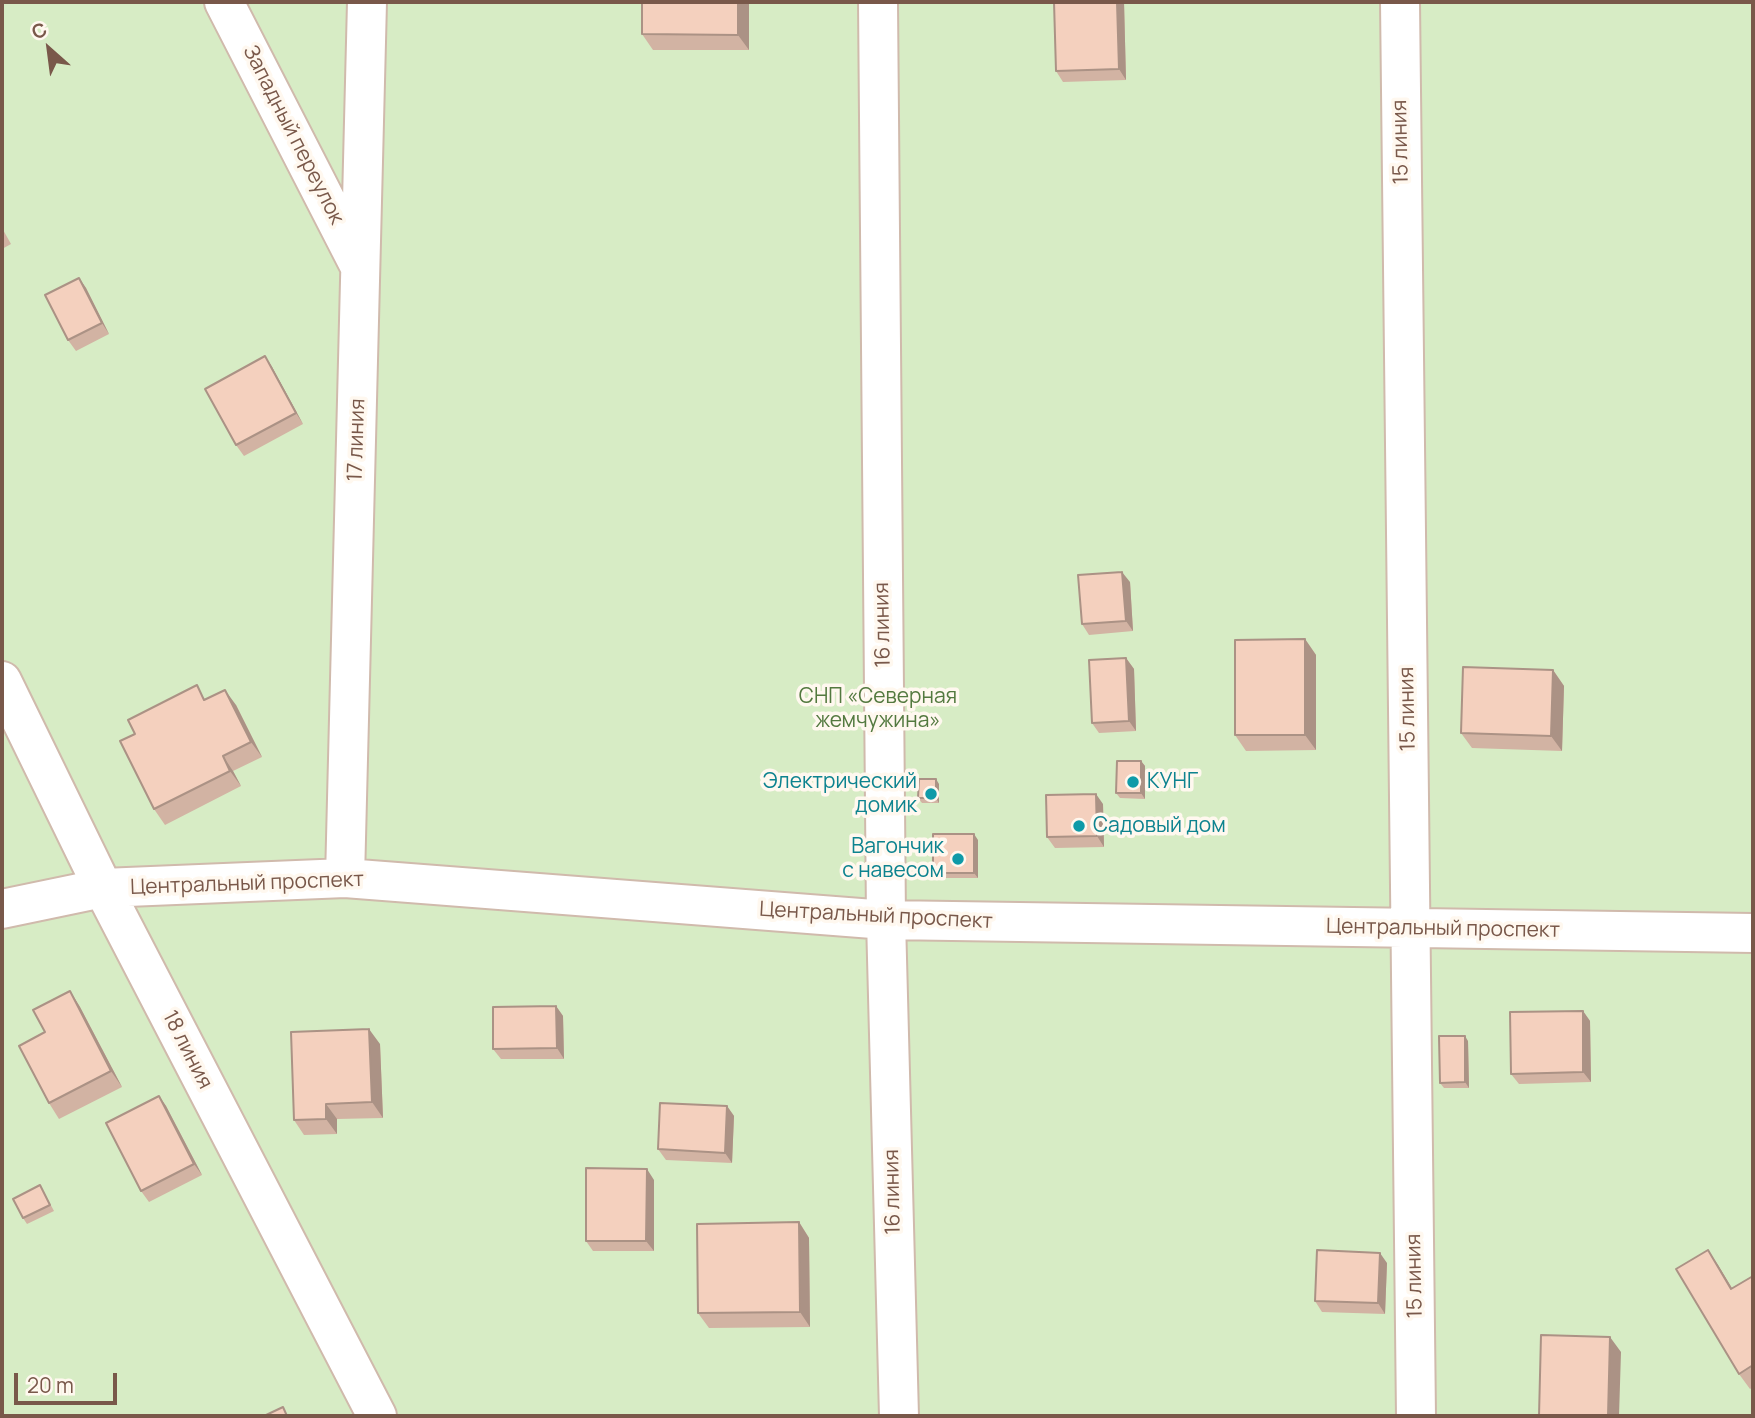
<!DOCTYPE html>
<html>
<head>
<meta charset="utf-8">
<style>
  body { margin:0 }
  #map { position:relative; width:1755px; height:1418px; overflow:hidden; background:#fdf3e8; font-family:Manrope,sans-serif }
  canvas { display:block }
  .frame { position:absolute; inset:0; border:4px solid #79584a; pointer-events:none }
  .north { position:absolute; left:14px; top:14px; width:70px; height:70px; -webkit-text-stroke:5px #fff8ef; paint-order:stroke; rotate:332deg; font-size:19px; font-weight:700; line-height:28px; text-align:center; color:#79584a }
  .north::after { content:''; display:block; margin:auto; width:24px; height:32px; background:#79584a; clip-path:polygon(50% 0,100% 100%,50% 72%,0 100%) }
  .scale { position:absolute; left:14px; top:1373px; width:103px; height:32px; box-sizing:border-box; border:4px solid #79584a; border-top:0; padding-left:9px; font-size:21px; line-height:24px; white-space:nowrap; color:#79584a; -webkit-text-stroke:5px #fff8ef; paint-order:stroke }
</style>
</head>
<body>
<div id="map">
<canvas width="1755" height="1418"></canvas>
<div class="frame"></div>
<div class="north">С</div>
<div class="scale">20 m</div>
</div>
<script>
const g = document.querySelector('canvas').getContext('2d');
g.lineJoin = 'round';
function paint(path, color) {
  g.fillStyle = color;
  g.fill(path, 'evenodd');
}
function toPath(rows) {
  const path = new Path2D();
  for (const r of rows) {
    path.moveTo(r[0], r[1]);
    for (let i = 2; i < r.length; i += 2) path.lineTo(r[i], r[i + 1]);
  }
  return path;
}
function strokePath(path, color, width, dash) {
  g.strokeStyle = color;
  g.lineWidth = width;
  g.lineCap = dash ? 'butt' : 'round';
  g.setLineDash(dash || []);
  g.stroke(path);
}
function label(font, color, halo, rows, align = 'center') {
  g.font = font + ' Manrope,sans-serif';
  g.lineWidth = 7;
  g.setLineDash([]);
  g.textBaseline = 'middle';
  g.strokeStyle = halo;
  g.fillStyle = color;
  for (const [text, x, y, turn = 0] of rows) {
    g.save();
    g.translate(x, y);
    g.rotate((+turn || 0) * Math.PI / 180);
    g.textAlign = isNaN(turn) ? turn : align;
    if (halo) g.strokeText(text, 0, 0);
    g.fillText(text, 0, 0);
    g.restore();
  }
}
const green = toPath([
  [2,2,1753,2,1753,1416,2,1416]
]);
const minor = toPath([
  [224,2,359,265],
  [878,2,886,920,899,1416],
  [1400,2,1416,1416],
  [2,681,103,888,377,1416],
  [345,878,367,2],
  [2,909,103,888,345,878,886,920,1753,933]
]);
const wall = toPath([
  [642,2,749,2,749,50,653,50,642,34],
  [1124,2,1126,80,1063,82,1056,71],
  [2,228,11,244,2,249],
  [79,278,86,288,109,334,76,351,68,340],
  [265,356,272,367,303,424,244,456,236,445],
  [1130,582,1133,631,1089,635,1082,624],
  [1305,639,1316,655,1316,750,1246,751,1235,735],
  [1126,658,1134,669,1136,731,1099,733,1092,723],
  [1553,670,1564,686,1562,751,1472,748,1461,733],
  [207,699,236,705,262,757,233,771,241,786,165,825,154,809],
  [1141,761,1145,766,1145,799,1120,798,1116,793],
  [939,784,939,803,922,803,918,798],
  [1103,804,1104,847,1055,848,1047,837],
  [978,840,978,878,937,878,933,873],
  [70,991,80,1007,122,1087,59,1119,49,1103,45,1032],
  [556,1006,563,1016,564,1059,501,1059,493,1049],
  [1583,1011,1590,1021,1591,1082,1519,1084,1511,1074],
  [1468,1041,1469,1088,1444,1088,1440,1083],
  [380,1044,383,1118,337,1119,337,1134,304,1135,294,1120],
  [159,1096,166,1106,202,1175,149,1202,141,1191],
  [727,1106,734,1116,732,1163,666,1160,658,1149],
  [654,1180,654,1251,593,1251,586,1241],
  [40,1185,54,1211,27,1224,23,1218],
  [799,1222,809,1238,810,1327,709,1328,698,1313],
  [1387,1263,1385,1314,1322,1312,1315,1301],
  [1718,1265,1732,1288,1753,1276,1753,1387,1750,1389,1739,1374]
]);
const shadedWall = toPath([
  [738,2,749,2,749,50,738,35],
  [1117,2,1124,2,1126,80,1119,69],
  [79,278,86,288,109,334,102,323],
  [265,356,272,367,303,424,296,413],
  [1122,572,1130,582,1133,631,1126,621],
  [1305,639,1316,655,1316,750,1305,735],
  [1126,658,1134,669,1136,731,1129,721],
  [1553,670,1564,686,1562,751,1551,736],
  [225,690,236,705,262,757,251,742],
  [223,756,233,771,241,786,230,771],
  [1141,761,1145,766,1145,799,1141,793],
  [936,779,939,784,939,803,936,798],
  [1096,794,1103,804,1104,847,1097,836],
  [974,834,978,840,978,878,974,873],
  [70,991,80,1007,122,1087,111,1071],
  [556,1006,563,1016,564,1059,557,1048],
  [1583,1011,1590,1021,1591,1082,1583,1072],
  [369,1029,380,1044,383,1118,372,1102],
  [1465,1036,1468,1041,1469,1088,1465,1082],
  [159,1096,166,1106,202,1175,194,1164],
  [326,1104,337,1119,337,1134,326,1119],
  [727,1106,734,1116,732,1163,725,1153],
  [647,1169,654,1180,654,1251,646,1241],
  [799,1222,809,1238,810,1327,800,1312],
  [1708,1250,1718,1265,1742,1305,1731,1289],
  [1380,1253,1387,1263,1385,1314,1378,1303],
  [1610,1337,1621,1352,1619,1416,1608,1416]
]);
const building = toPath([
  [642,2,738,2,738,35,642,34,642,2],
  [1054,2,1117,2,1119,69,1056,71,1054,2],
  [79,278,102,323,68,340,45,295,79,278],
  [265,356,296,413,236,445,205,389,265,356],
  [1122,572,1126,621,1082,624,1078,575,1122,572],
  [1305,639,1305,735,1235,735,1235,640,1305,639],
  [1126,658,1129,721,1092,723,1089,660,1126,658],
  [1463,667,1553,670,1551,736,1461,733,1463,667],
  [197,685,204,700,225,690,251,742,223,756,230,771,154,809,120,741,135,734,128,720,197,685],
  [1117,761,1141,761,1141,793,1116,793,1117,761],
  [919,779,936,779,936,798,918,798,919,779],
  [1096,794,1097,836,1047,837,1046,795,1096,794],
  [933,834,974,834,974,873,933,873,933,834],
  [70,991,111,1071,49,1103,19,1046,45,1032,33,1010,70,991],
  [556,1006,557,1048,493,1049,493,1007,556,1006],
  [1583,1011,1583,1072,1511,1074,1510,1012,1583,1011],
  [369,1029,372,1102,326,1104,326,1119,294,1120,291,1032,369,1029],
  [1439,1036,1465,1036,1465,1082,1440,1083,1439,1036],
  [159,1096,194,1164,141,1191,106,1123,159,1096],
  [660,1103,727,1106,725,1153,658,1149,660,1103],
  [586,1168,647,1169,646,1241,586,1241,586,1168],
  [40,1185,50,1205,23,1218,13,1199,40,1185],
  [799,1222,800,1312,698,1313,697,1224,799,1222],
  [1317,1250,1380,1253,1378,1303,1315,1301,1317,1250],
  [1708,1250,1731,1289,1753,1276,1753,1365,1739,1374,1676,1269,1708,1250],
  [1541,1335,1610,1337,1608,1416,1539,1416,1541,1335],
  [283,1407,287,1416,264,1416,283,1407]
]);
const markers = [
  [1133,782,7,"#0f9aa8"],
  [931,794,7,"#0f9aa8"],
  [1079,826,7,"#0f9aa8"],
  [958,859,7,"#0f9aa8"]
];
const streetNames = [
  ["Западный переулок",293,135,63],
  ["15 линия",1401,142,-91],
  ["17 линия",357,440,-88],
  ["16 линия",883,625,-91],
  ["15 линия",1408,709,-91],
  ["Центральный проспект",247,884,-2],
  ["Центральный проспект",876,916,3],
  ["Центральный проспект",1443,929,1],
  ["18 линия",187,1050,63],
  ["16 линия",893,1192,-91],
  ["15 линия",1415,1276,-91]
];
const parkNames = [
  ["СНП «Северная",878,697],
  ["жемчужина»",878,721]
];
const cultureNames = [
  ["Электрический",917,782],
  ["домик",917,806],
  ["КУНГ",1147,782,"left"],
  ["Садовый дом",1093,826,"left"],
  ["Вагончик",944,847],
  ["с навесом",944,871]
];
paint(green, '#d7ecc5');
strokePath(minor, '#d0baac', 42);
strokePath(minor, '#fff', 38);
paint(wall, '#d2b3a3');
paint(shadedWall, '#ab9285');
paint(building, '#f4d0be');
strokePath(building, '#ab9285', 2);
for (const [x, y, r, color] of markers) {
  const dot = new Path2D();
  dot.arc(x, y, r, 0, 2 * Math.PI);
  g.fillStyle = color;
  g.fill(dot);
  strokePath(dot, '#fff8ef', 2.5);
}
label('21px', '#79584a', '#fff8ef', streetNames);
label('21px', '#53793f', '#fff8ef', parkNames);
label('21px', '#0d838f', '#fff8ef', cultureNames, 'right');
</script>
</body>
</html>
